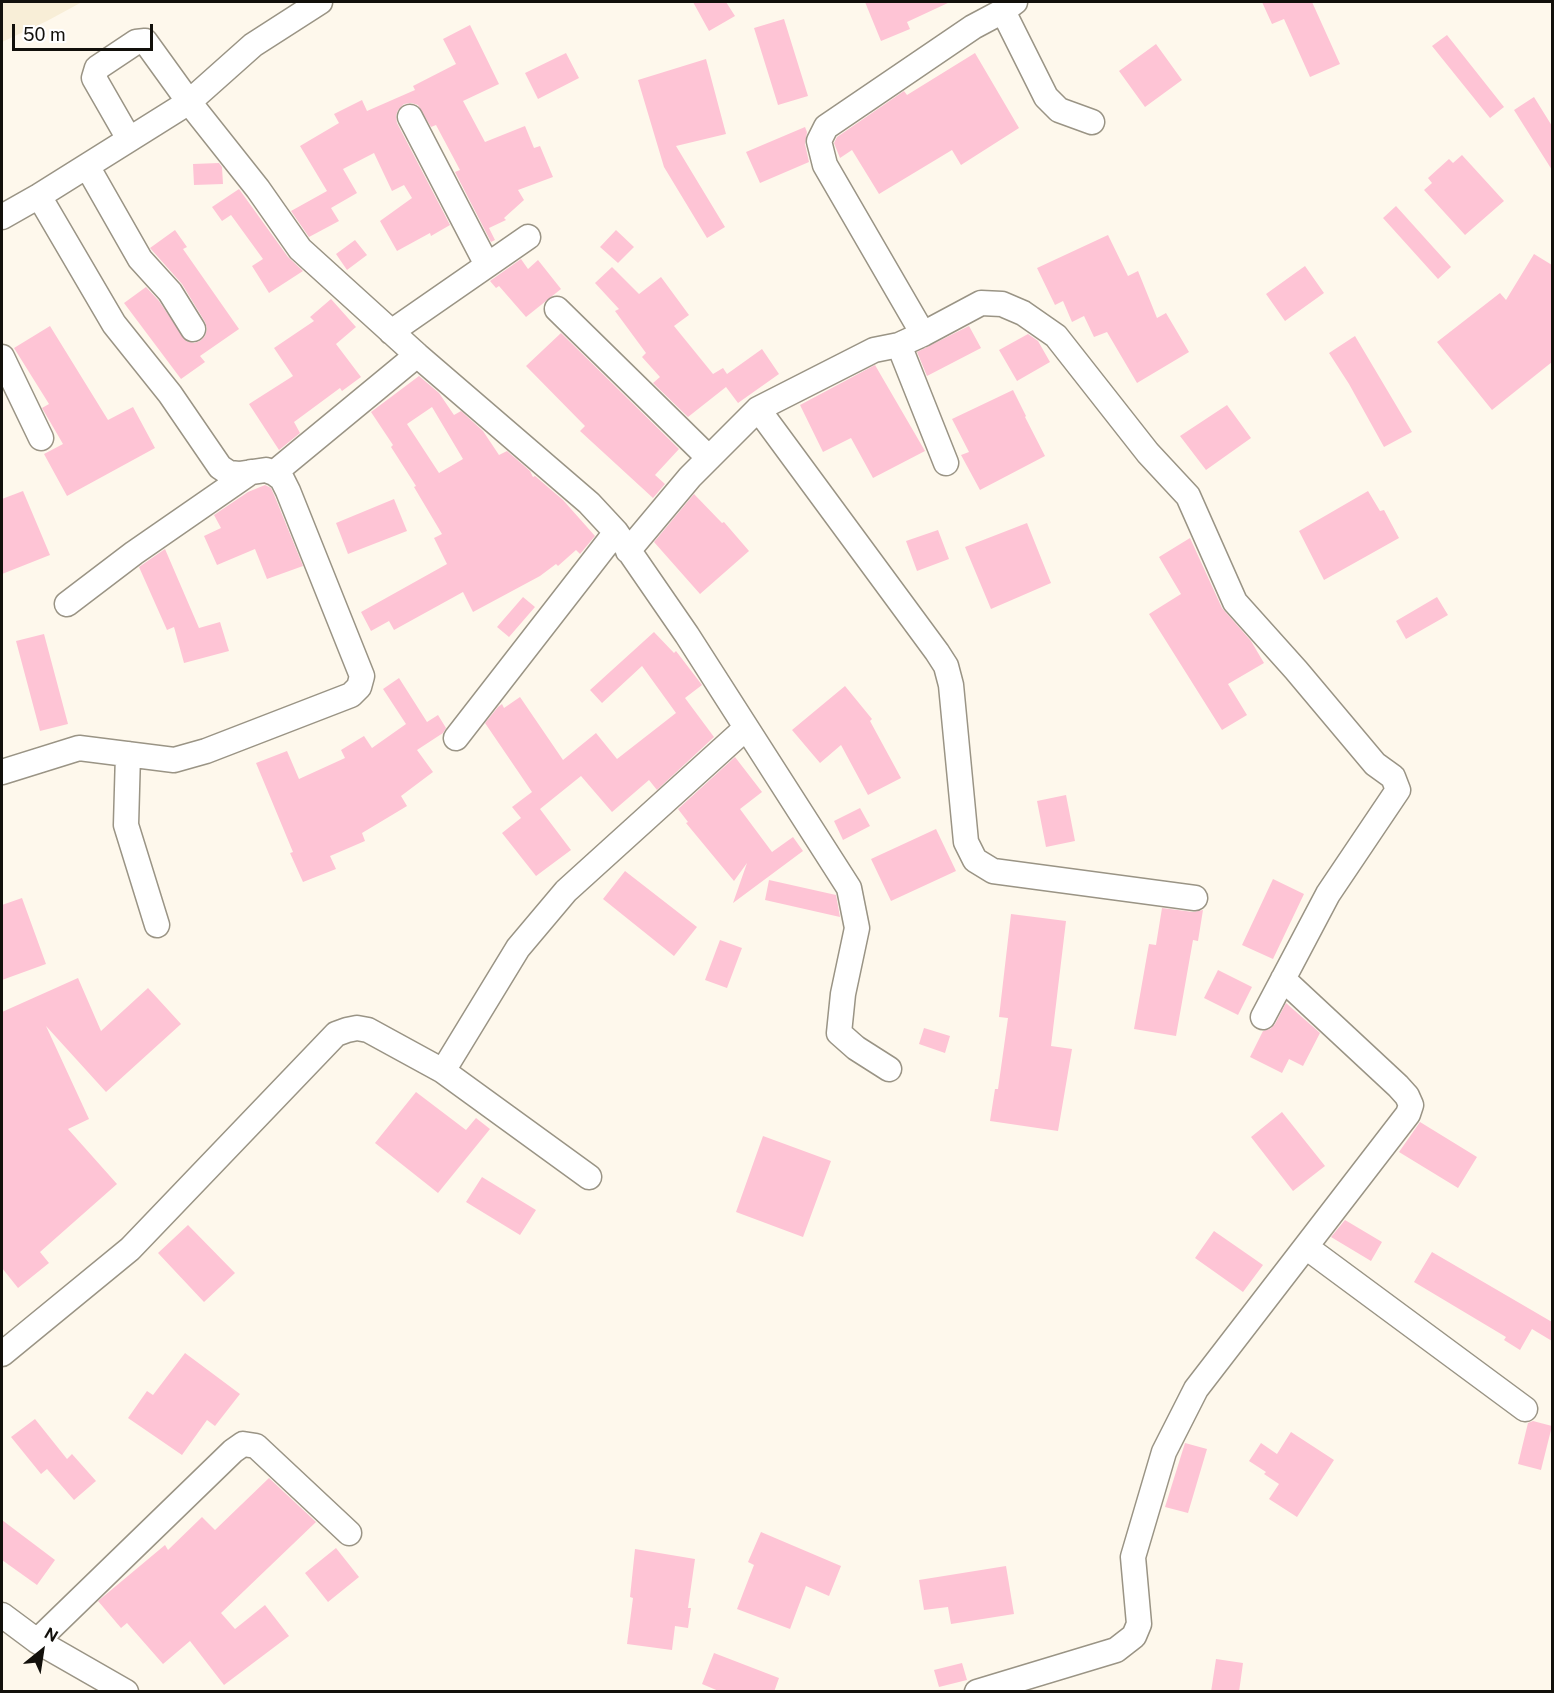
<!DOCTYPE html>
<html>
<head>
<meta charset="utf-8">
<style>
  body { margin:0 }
  #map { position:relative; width:1554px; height:1693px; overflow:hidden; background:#fef8ec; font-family:"Public Sans",sans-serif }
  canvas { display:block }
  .frame { position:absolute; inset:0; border:3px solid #12100b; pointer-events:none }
  .north { position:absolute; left:12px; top:1621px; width:60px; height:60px; -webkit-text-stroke:4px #fff; paint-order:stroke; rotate:30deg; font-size:16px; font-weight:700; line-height:24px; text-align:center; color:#12100b }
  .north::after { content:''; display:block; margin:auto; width:21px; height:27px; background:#12100b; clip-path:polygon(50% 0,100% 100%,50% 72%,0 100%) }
  .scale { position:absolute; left:12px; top:24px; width:141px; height:27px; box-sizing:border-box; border:3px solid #12100b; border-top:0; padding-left:8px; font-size:18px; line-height:21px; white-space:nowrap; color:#12100b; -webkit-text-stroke:4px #fff; paint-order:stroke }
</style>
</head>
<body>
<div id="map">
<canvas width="1554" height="1693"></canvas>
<div class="frame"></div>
<div class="north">N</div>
<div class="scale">50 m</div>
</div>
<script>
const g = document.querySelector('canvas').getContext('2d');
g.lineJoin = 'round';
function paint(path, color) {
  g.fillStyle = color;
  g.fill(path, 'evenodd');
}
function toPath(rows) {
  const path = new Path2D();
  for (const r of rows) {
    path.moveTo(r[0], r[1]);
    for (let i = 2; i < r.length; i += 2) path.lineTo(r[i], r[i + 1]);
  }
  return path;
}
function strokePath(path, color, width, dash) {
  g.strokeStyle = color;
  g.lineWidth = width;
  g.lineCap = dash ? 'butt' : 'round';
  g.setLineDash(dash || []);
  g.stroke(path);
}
const built = toPath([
  [2,2,82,2,47,21,2,42]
]);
const building = toPath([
  [693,2,726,2,735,16,709,31],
  [865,2,950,2,907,22,910,29,881,41],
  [1262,2,1312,2,1340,64,1310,77,1284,19,1272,24],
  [784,19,808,96,778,105,754,28],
  [470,25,499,84,463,101,485,142,525,126,534,148,540,146,553,177,518,190,524,200,504,218,506,220,489,228,495,240,491,242,455,172,460,170,436,125,431,127,418,105,411,103,404,104,398,110,396,116,397,123,450,225,431,236,430,233,397,251,380,221,412,198,404,185,392,191,374,153,343,169,357,193,331,208,339,221,309,237,291,211,327,191,300,146,339,123,334,114,362,100,367,111,415,90,413,86,456,64,443,39],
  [1447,35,1504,107,1490,118,1432,46],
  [1156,44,1182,80,1145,107,1119,71],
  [566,53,579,78,538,99,525,73],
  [975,53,1019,128,961,165,952,150,879,194,852,150,840,158,834,143,837,137,904,91,907,95],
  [706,59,726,134,676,146,725,227,707,238,664,167,638,80],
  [1534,97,1552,126,1552,170,1514,110],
  [805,127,807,132,805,144,809,162,760,183,746,152],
  [1462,155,1504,201,1465,235,1424,190,1432,183,1428,178,1449,159,1453,163],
  [219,163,222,167,223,184,194,185,193,164],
  [239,189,288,257,303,271,269,293,252,266,263,259,231,215,222,221,212,207],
  [1396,206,1451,267,1438,279,1383,218],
  [175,230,187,247,183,249,239,329,200,356,205,362,181,379,124,303,146,287,159,301,186,341,194,343,200,341,205,336,207,329,205,322,182,284,150,248],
  [616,230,634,247,618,263,600,247],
  [1108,235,1128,276,1138,271,1157,318,1166,313,1189,352,1137,383,1107,332,1094,337,1084,316,1072,322,1063,301,1055,305,1037,268],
  [355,240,367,255,347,270,336,254],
  [1534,254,1552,265,1552,362,1492,410,1437,342,1500,293,1506,300],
  [521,259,528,269,538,260,561,289,526,317,499,286,496,288,490,281],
  [1305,266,1324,293,1285,321,1266,294],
  [612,267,639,294,661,277,689,315,674,326,713,374,723,368,727,374,762,349,779,374,738,403,726,387,688,417,653,383,660,377,642,357,646,353,615,311,619,309,595,283],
  [331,299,356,327,336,344,361,377,342,391,340,388,294,422,300,433,279,450,249,404,293,376,274,348,314,321,310,317],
  [50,326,108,420,133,407,155,448,67,496,44,454,63,444,42,408,49,404,14,348],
  [969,326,981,348,927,376,917,352],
  [561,333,679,449,655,475,665,484,653,498,580,431,585,426,526,366],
  [1028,334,1038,341,1050,362,1017,381,999,350],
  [1355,336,1412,432,1384,447,1349,384,1329,353],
  [875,365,925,451,873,478,851,438,823,452,800,405],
  [419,376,439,393,454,415,461,411,483,431,499,455,507,451,530,471,533,477,535,476,563,500,595,536,580,554,576,550,558,566,556,564,540,576,473,612,463,592,394,630,389,621,371,631,361,612,447,564,434,538,442,534,414,487,416,486,391,447,393,445,371,412],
  [432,407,463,459,439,473,407,424],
  [1013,390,1026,416,1025,417,1045,456,980,490,961,455,969,452,952,419],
  [1227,405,1251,438,1206,470,1180,436],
  [265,485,271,488,275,497,303,566,267,579,255,549,217,565,204,536,221,528,214,515,248,492],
  [23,491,50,555,2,574,2,499],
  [1368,491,1380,511,1384,510,1399,538,1324,580,1299,531],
  [694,494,722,523,724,522,749,551,700,594,654,542],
  [394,499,407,531,348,554,336,523],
  [1027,523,1051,583,991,609,965,547],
  [938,530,949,559,917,571,906,541],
  [1190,538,1222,608,1251,641,1264,663,1228,684,1247,715,1222,730,1149,614,1181,594,1159,557],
  [165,549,199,628,220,622,229,651,184,663,174,627,167,630,139,567],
  [523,597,535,607,509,637,497,627],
  [1437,597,1448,615,1406,639,1396,621],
  [654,632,674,653,676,651,702,685,685,698,714,737,657,790,649,780,612,812,581,776,540,809,571,850,536,876,502,833,521,818,512,807,532,792,485,723,498,707,502,704,504,708,520,697,563,760,596,733,617,759,676,713,642,666,602,703,590,690],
  [44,634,68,724,40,731,16,641],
  [399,678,427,722,438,715,446,728,443,733,417,750,433,772,401,796,407,806,362,833,365,841,330,856,336,869,303,882,290,853,293,852,256,763,287,751,299,779,345,758,341,750,364,736,372,748,406,724,383,689],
  [845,686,872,719,870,721,901,778,868,795,841,745,820,763,792,730],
  [735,757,762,792,740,809,772,852,793,837,803,851,733,903,747,863,734,881,686,823,688,822,678,809],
  [1066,795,1075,841,1046,847,1037,801],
  [860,808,870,826,843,840,834,821],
  [936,829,956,871,891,901,871,859],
  [625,871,697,927,674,956,603,899],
  [1273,879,1304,894,1273,959,1242,945],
  [769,880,836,895,840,917,765,900],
  [22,898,46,964,2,980,2,905],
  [1162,908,1193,912,1203,910,1198,941,1193,940,1176,1036,1134,1029,1149,944,1156,945],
  [1011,914,1066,921,1051,1046,1072,1049,1058,1131,990,1121,995,1089,998,1089,1008,1018,999,1017],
  [720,940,742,948,727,988,705,980],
  [1218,970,1252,987,1238,1015,1204,998],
  [78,978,101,1031,148,988,181,1024,106,1092,46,1026,89,1119,68,1129,117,1184,40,1252,49,1263,18,1288,2,1268,2,1012],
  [1286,1003,1320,1033,1303,1066,1289,1059,1282,1073,1250,1057,1263,1031,1270,1029,1275,1024],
  [924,1028,950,1036,945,1053,919,1044],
  [416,1092,466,1130,476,1118,490,1129,438,1193,375,1143],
  [1282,1112,1325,1166,1293,1191,1251,1137],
  [1420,1122,1477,1157,1458,1188,1399,1152],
  [763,1136,831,1161,803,1237,736,1212],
  [482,1177,536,1210,520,1235,466,1202],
  [1345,1220,1382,1242,1371,1261,1331,1237],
  [188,1225,235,1273,204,1302,158,1253],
  [1214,1231,1263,1265,1243,1292,1195,1258],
  [1432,1252,1552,1322,1552,1341,1532,1329,1520,1350,1504,1340,1506,1337,1414,1282],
  [185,1353,240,1394,215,1426,207,1420,182,1455,128,1418,147,1391,153,1395],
  [35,1419,67,1459,72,1454,96,1481,74,1500,47,1469,41,1474,11,1437],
  [1533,1421,1552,1426,1541,1470,1518,1464,1528,1423],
  [1291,1432,1334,1460,1297,1517,1269,1499,1279,1484,1264,1474,1266,1472,1249,1461,1261,1443,1277,1454],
  [1185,1443,1207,1449,1188,1513,1165,1507],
  [269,1478,316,1522,221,1613,235,1629,265,1605,289,1636,224,1685,190,1641,163,1664,127,1623,121,1628,98,1601,165,1545,168,1550,202,1517,215,1530],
  [2,1520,55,1560,37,1585,2,1560],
  [761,1532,841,1566,829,1596,806,1586,790,1629,737,1609,754,1565,748,1562],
  [336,1548,359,1577,328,1602,305,1573],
  [635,1549,695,1559,688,1608,691,1608,688,1628,675,1626,672,1650,627,1644,633,1598,630,1597],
  [1006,1566,1014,1614,951,1624,948,1607,924,1610,919,1580],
  [714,1653,779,1678,774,1692,721,1692,702,1684],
  [1216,1659,1243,1663,1239,1692,1211,1692],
  [962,1663,967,1680,939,1687,934,1670]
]);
const minor = toPath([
  [1003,11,1046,97,1059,110,1092,122],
  [410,117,487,265],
  [129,139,94,78,97,68,136,42,145,41,189,102,258,189,300,249,417,355,589,503,616,532,687,635,849,888,857,928,843,994,839,1033,856,1048,889,1069],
  [87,166,140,259,170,292,193,329],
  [2,217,39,196,189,102,253,45,320,2],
  [557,309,709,458],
  [391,332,528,237],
  [923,334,825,165,819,141,826,127,973,27,1003,11,1015,2],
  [899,345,946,463],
  [2,357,41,438],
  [758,409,937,652,946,666,951,685,966,842,975,860,993,871,1195,898],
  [274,473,417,355],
  [628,551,690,477,758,409,874,350,899,345,923,334,981,303,1002,304,1023,313,1056,336,1148,453,1188,496,1235,602,1296,670,1375,764,1393,777,1398,790,1328,894,1263,1017],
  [67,604,134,553,251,472],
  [456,738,616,532],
  [128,754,126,825,157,925],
  [2,772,79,748,174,760,206,751,351,695,359,687,362,676,288,491,282,479,274,473,266,470,239,474,229,473,220,467,170,394,114,324,39,196],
  [443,1071,518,948,566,891,746,728],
  [1306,1247,1525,1409],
  [2,1354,130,1249,336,1034,347,1030,357,1028,368,1030,443,1071,589,1177],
  [2,1615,37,1641,126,1692],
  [37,1641,233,1451,243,1444,256,1446,349,1533],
  [977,1692,1116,1650,1134,1636,1139,1624,1133,1557,1164,1452,1196,1389,1408,1114,1411,1105,1407,1096,1398,1086,1283,979]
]);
paint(built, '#f8eed7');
paint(building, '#fec4d5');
strokePath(minor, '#9a9485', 27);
strokePath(minor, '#fff', 24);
</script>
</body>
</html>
